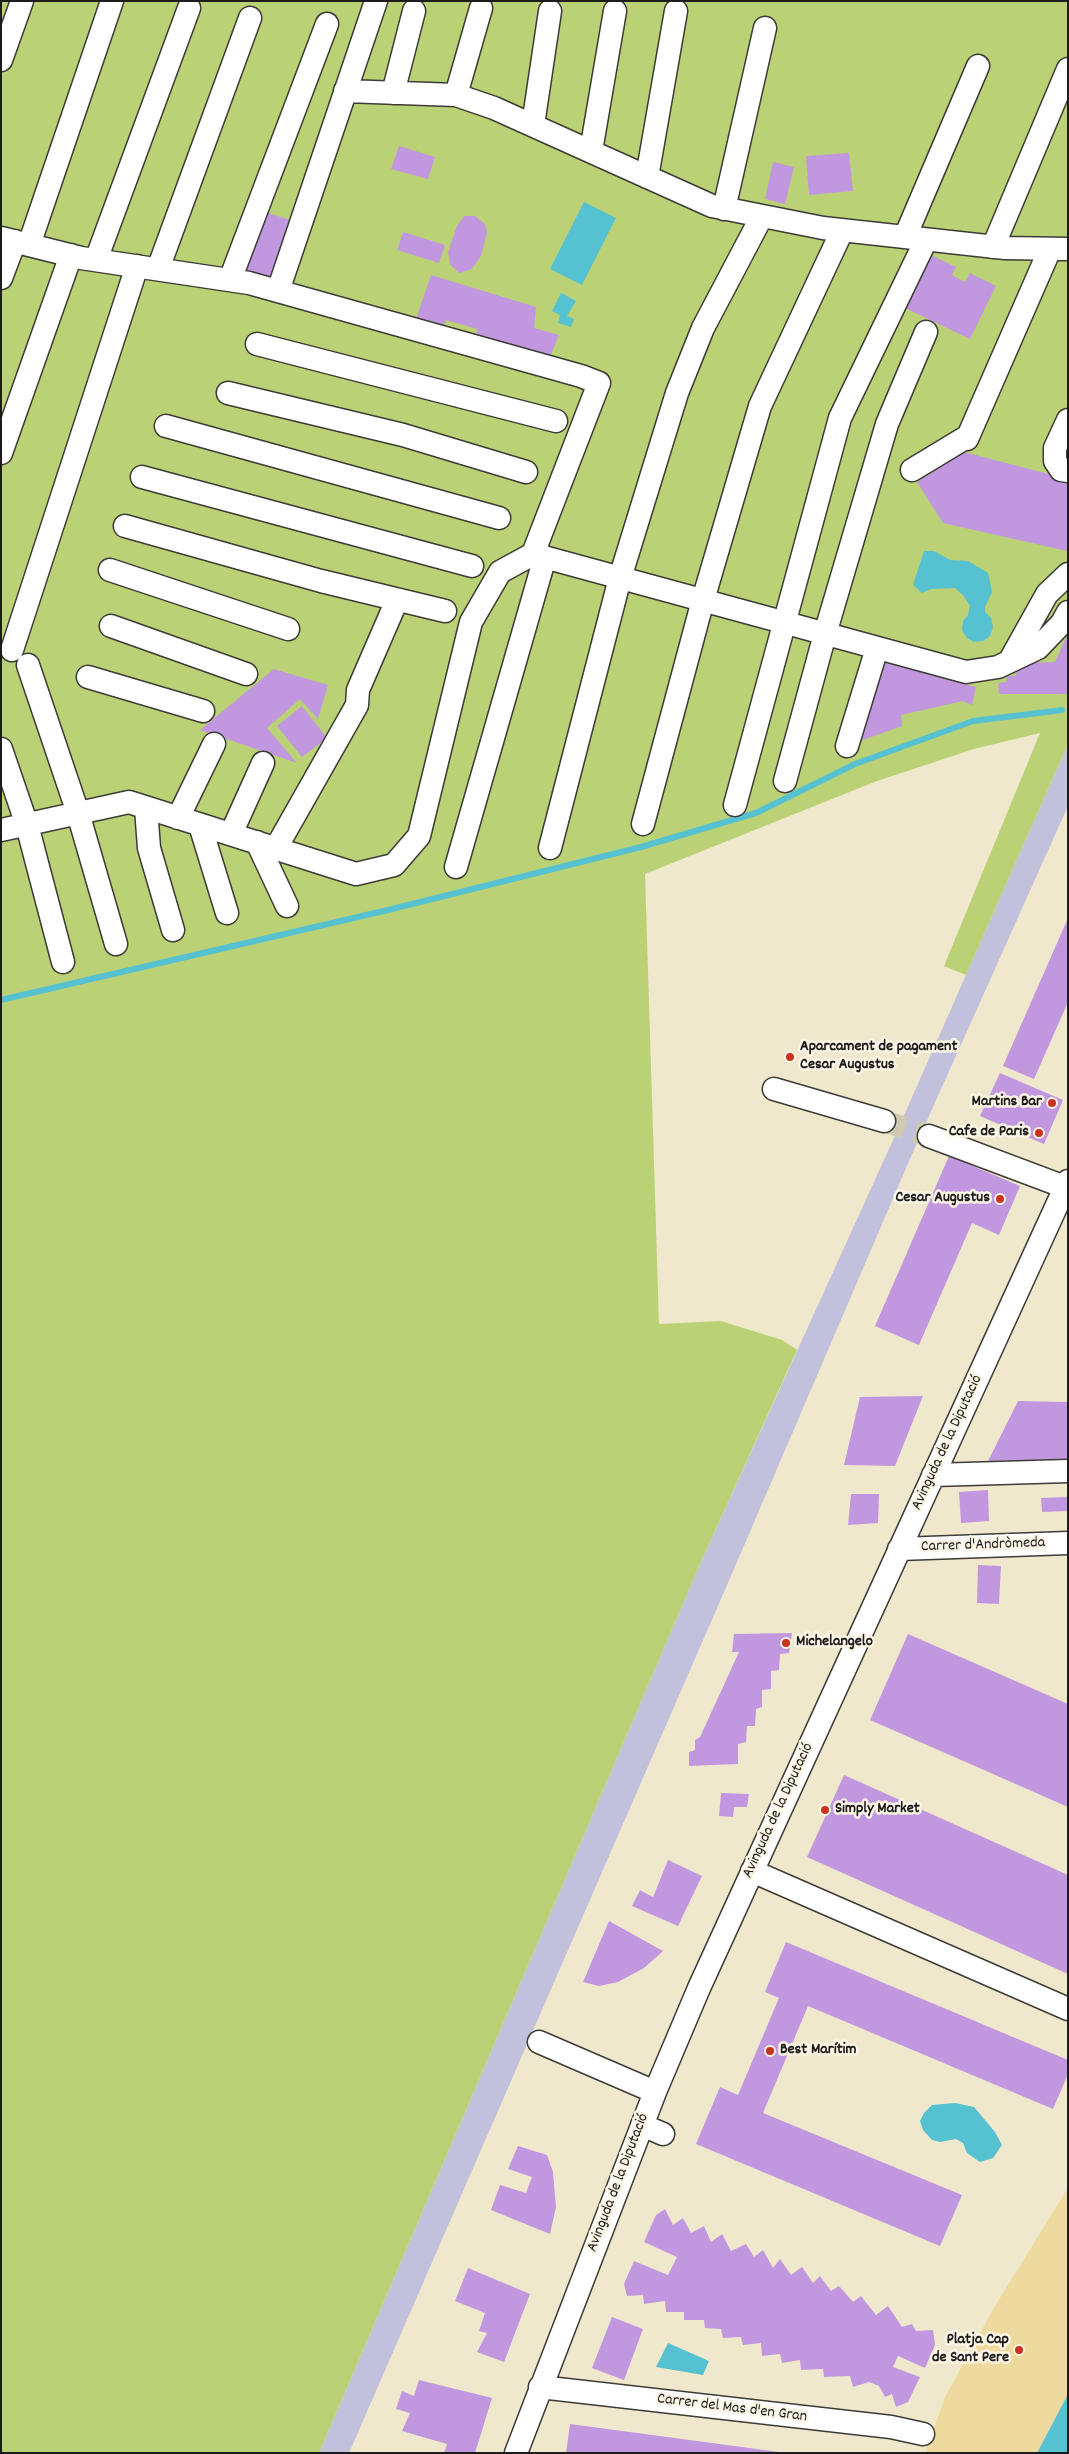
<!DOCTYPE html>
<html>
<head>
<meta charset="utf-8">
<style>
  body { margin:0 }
  #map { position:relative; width:1069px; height:2454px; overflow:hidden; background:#f0e8cc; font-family:Dekko,sans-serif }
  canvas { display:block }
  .frame { position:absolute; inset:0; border:2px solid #1c1c1c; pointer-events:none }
</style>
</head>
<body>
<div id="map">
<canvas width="1069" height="2454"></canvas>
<div class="frame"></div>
</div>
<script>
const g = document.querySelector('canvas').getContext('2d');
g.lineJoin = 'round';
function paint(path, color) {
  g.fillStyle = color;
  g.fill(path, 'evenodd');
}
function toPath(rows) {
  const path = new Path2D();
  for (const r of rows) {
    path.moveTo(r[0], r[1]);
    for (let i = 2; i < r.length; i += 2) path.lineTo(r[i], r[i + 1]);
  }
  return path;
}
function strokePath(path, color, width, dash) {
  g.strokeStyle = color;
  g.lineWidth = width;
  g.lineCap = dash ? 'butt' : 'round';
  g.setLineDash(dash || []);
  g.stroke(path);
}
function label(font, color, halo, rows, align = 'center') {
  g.font = font + ' Dekko,sans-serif';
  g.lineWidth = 5;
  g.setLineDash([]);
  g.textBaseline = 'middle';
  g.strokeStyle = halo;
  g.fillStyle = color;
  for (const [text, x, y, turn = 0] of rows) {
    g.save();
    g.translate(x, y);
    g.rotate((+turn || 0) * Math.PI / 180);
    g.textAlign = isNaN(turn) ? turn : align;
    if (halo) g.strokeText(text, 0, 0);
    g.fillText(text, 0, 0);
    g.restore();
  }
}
const industrial = toPath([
  [1068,744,1068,806,916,1145,731,1576,349,2453,319,2453,701,1562,894,1138]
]);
const green = toPath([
  [1,1,1068,1,1068,744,966,975,944,966,1040,733,974,749,877,781,645,874,659,1324,721,1321,782,1340,797,1350,701,1562,319,2453,1,2453]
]);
const sand = toPath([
  [1068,2188,1068,2394,1037,2453,925,2453,945,2397,995,2306]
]);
const water = toPath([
  [584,202,616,218,582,285,550,269],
  [561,293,576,301,567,316,574,319,571,327,558,323,560,315,552,311],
  [924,551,934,551,950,560,968,561,988,573,992,592,985,607,985,612,991,618,993,627,990,636,983,641,974,642,967,638,962,630,963,621,968,615,970,606,963,595,955,588,931,589,922,593,913,585],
  [955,2103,974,2107,995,2132,1002,2145,993,2158,980,2162,967,2153,963,2143,956,2139,940,2142,932,2140,923,2130,920,2121,924,2113,932,2105],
  [668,2343,709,2361,703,2375,656,2367],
  [1068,2394,1068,2453,1037,2453]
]);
const stream = toPath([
  [1,1000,388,910,641,847,756,813,855,764,973,721,1062,710]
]);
const building = toPath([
  [399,146,435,157,428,179,391,169],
  [849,153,853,191,809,195,806,156],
  [773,162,794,167,785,204,765,199],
  [262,211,290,220,271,278,243,269],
  [464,216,475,216,485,224,487,233,481,256,472,269,459,273,450,264,448,252,457,226],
  [403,232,445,245,439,263,397,250],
  [931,255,956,267,952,275,965,282,970,273,996,286,970,339,905,308],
  [431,275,536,307,534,328,559,335,550,357,476,337,477,329,446,320,442,330,415,322],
  [964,452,1068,479,1067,551,943,523,917,482],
  [1068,633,1067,694,999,694,998,683,1006,682,1007,676,1015,676,1021,663,1055,662],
  [877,659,976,687,972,705,963,701,901,715,902,726,849,745],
  [274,669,328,685,318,719,300,699,267,728,297,763,200,730],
  [302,706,327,738,302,757,277,726],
  [1068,918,1068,1002,1034,1079,1003,1066],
  [1000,1073,1063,1100,1044,1144,980,1116],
  [949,1156,1020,1186,999,1235,972,1223,919,1345,875,1326],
  [923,1396,895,1466,844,1465,860,1397],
  [1018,1401,1068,1402,1068,1459,988,1461],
  [988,1490,989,1521,961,1523,959,1492],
  [851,1494,879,1494,878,1523,848,1525],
  [1067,1497,1067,1511,1042,1512,1041,1498],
  [978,1565,1001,1566,999,1604,977,1603],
  [792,1633,789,1653,780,1654,779,1670,771,1671,771,1689,762,1690,762,1707,756,1709,755,1726,747,1726,746,1742,738,1744,738,1764,689,1766,689,1752,695,1750,695,1740,700,1737,739,1652,732,1652,734,1634],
  [908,1634,1068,1704,1068,1807,870,1720],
  [844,1775,1068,1875,1068,1974,807,1857],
  [721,1793,749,1794,747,1807,734,1807,733,1817,719,1816],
  [668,1860,702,1876,678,1926,632,1906,640,1890,653,1897],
  [609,1921,663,1951,644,1968,618,1982,599,1986,583,1982],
  [786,1942,1068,2060,1068,2074,1053,2109,808,2006,763,2113,962,2195,940,2246,696,2144,720,2087,738,2095,779,1998,765,1992],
  [518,2146,547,2155,553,2172,556,2207,550,2234,491,2210,500,2185,526,2193,532,2177,508,2169],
  [665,2209,673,2225,683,2218,691,2233,704,2226,711,2242,722,2234,731,2251,746,2244,754,2257,763,2250,773,2268,780,2259,791,2275,802,2267,813,2283,820,2276,831,2291,839,2286,853,2302,861,2296,876,2315,888,2306,902,2327,912,2324,916,2331,933,2330,935,2345,925,2368,898,2356,893,2367,920,2377,908,2402,896,2407,892,2394,885,2397,879,2386,869,2382,853,2387,850,2376,824,2377,823,2369,801,2370,800,2360,782,2363,780,2354,762,2356,761,2343,743,2345,741,2337,723,2338,721,2329,705,2328,704,2320,684,2320,684,2312,666,2312,665,2301,644,2304,643,2295,627,2296,624,2284,634,2261,668,2275,677,2257,644,2242,656,2215],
  [468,2268,530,2294,504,2362,477,2352,487,2333,479,2331,485,2313,455,2301],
  [612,2317,643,2329,624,2380,592,2368],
  [419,2380,492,2398,475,2453,444,2453,447,2444,402,2431,410,2413,396,2409,402,2391,414,2396],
  [570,2424,779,2452,779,2453,566,2453]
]);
const minorTunnel = toPath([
  [884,1121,929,1136]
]);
const minor = toPath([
  [1,60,22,1],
  [345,91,456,95,494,108,712,206,823,228,1005,248,1068,249],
  [393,93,414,11],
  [456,95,481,8],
  [533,125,550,11],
  [591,151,615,11],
  [647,177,676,11],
  [724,209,765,28],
  [905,237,978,66],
  [1,238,81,258,249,283,581,376,599,383,533,554,966,672,998,667,1038,648,1062,623,1068,612],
  [29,245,112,1],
  [993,247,1068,69],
  [96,260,189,8],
  [158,269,250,18],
  [1,278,15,241],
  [230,280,327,24],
  [278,291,376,1],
  [257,344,556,421],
  [228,393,403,435,526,472],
  [1068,420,1055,448,1055,461,1061,470,1068,471],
  [166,426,499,518],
  [967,439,1050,249],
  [1,453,71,255],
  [912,470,965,438],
  [142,477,472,566],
  [125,526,321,581,445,611],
  [110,570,288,629],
  [111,626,246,674],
  [12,650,137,266],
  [1009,662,1047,594,1068,574],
  [28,665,78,813,116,944],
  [88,677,203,711],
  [847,746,877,648],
  [1,749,27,825,63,962],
  [785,781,825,634,887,424,926,332],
  [735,805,840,418,926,240],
  [146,808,149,848,173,930],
  [178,818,214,744],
  [643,824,703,600,760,406,842,231],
  [200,825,227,913],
  [1,830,129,802,356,874,394,865,419,836,471,622,500,572,533,554],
  [231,834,263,763],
  [257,842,287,906],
  [276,848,357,705,358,690,397,600],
  [550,848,620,578,677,393,703,328,762,216],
  [456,867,545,557],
  [774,1089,884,1121],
  [929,1136,1065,1187],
  [933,1475,1068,1471],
  [899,1549,1068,1543],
  [752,1871,1068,2009],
  [539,2042,655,2092],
  [642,2125,663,2134],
  [540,2387,891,2427,923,2434],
  [516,2453,655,2092,699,1988,1068,1181]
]);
const markers = [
  [790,1057,5,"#c8321e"],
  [1052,1103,5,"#c8321e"],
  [1039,1133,5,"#c8321e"],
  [1000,1199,5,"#c8321e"],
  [786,1643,5,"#c8321e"],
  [825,1810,5,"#c8321e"],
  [770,2051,5,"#c8321e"],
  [1019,2350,5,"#c8321e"]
];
const poiNames = [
  ["Aparcament de pagament",800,1048],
  ["Cesar Augustus",800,1066],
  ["Martins Bar",1042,1103,"right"],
  ["Cafe de Paris",1029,1133,"right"],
  ["Cesar Augustus",990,1199,"right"],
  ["Michelangelo",796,1643],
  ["Simply Market",835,1810],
  ["Best Marítim",780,2051],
  ["Platja Cap",1009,2341,"right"],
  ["de Sant Pere",1009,2359,"right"]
];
const streetNames = [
  ["Avinguda de la Diputació",948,1443,-65],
  ["Carrer d'Andròmeda",983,1546,-2],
  ["Avinguda de la Diputació",779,1811,-65],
  ["Avinguda de la Diputació",619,2183,-69],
  ["Carrer del Mas d'en Gran",732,2409,7]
];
paint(industrial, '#c2c1dc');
paint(green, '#bbd175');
paint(sand, '#eeda9e');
paint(water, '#56c1d1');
strokePath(stream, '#56c1d1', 6);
paint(building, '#c198df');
strokePath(minorTunnel, '#d0c9b2', 22, [22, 11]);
strokePath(minor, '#3c3b36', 25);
strokePath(minor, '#fff', 22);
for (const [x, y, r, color] of markers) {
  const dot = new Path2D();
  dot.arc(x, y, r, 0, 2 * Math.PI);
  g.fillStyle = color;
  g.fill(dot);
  strokePath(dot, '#fcf5e5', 2);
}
label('bold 16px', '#1c1c1c', '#fcf5e5', poiNames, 'left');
label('16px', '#1c1c1c', '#fcf5e5', streetNames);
</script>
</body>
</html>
